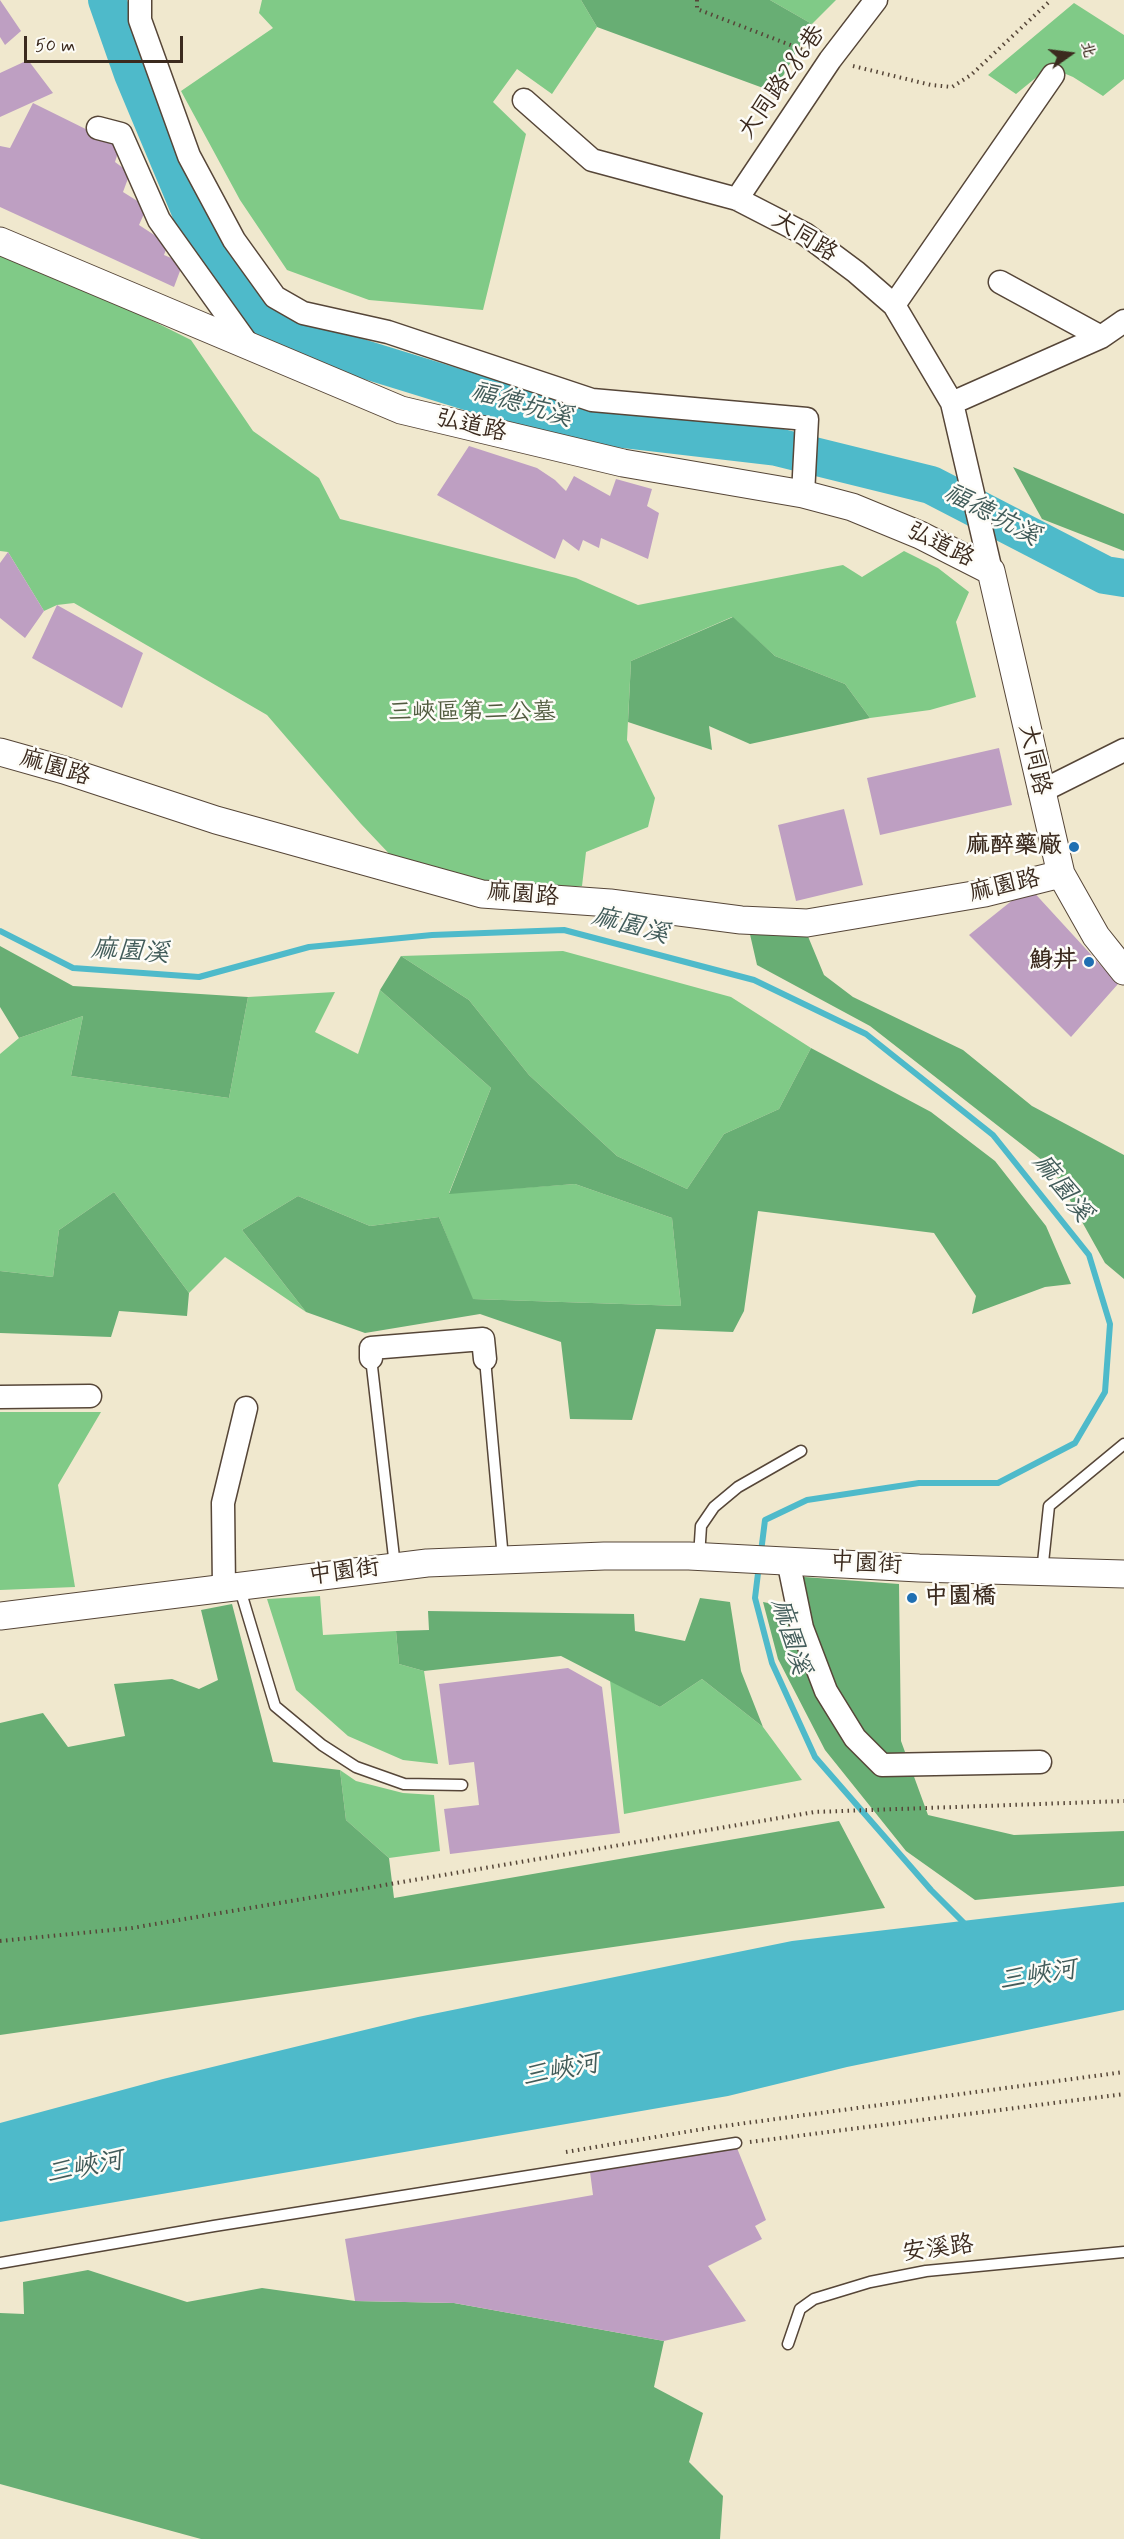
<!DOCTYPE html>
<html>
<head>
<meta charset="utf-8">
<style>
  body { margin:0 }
  #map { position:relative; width:1124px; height:2539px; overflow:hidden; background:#f0e8ce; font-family:Mynerve,"LXGW WenKai TC",sans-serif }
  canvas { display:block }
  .north { position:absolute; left:1040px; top:24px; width:60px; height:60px; -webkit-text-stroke:4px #fdfcf7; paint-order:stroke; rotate:76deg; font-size:16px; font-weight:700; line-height:24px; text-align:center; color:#3b2a1e }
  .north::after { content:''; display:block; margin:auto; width:21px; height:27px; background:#3b2a1e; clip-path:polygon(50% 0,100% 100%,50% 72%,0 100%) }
  .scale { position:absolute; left:24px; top:36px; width:159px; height:27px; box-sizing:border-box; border:3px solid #3b2a1e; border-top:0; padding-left:8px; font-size:18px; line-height:21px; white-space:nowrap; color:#3b2a1e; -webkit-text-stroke:4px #fdfcf7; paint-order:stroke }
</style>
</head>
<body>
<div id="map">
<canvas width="1124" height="2539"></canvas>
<div class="north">北</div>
<div class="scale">50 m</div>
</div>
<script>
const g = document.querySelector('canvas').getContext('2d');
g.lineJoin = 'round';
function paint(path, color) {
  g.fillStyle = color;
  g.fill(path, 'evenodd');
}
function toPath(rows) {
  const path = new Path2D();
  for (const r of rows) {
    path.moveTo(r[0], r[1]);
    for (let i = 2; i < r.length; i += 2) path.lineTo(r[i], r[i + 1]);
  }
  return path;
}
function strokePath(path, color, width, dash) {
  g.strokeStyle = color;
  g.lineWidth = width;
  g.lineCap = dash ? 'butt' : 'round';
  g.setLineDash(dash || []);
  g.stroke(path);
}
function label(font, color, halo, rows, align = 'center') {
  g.font = font + ' Mynerve,"LXGW WenKai TC",sans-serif';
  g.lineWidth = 5;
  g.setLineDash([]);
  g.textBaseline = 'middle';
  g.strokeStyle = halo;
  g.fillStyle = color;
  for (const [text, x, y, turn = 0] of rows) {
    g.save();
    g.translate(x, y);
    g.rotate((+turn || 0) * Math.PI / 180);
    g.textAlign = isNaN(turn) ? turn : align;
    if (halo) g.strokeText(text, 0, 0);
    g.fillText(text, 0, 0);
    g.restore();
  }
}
const green = toPath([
  [262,0,581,0,597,27,552,94,517,69,493,102,526,134,483,310,369,300,287,270,240,200,181,91,273,28,259,13],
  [770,0,836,0,812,24],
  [1074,3,1124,35,1124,79,1103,96,1073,77,1049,67,1016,94,988,75],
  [0,254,115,302,191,340,253,431,319,478,340,519,576,578,638,605,843,565,862,577,904,551,938,568,969,592,956,622,976,697,930,710,870,718,845,684,775,656,732,617,631,661,627,740,655,798,648,827,586,852,582,886,507,889,397,862,361,824,267,715,74,603,57,605,44,611,8,552,0,551],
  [563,951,731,997,811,1048,779,1109,724,1134,687,1189,617,1156,529,1075,469,1000,401,956],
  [380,990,491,1088,449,1193,575,1184,672,1218,681,1306,472,1299,439,1217,370,1226,298,1196,242,1230,306,1312,225,1257,189,1293,114,1192,59,1230,53,1277,0,1271,0,1054,19,1038,83,1016,71,1076,229,1098,248,997,335,992,315,1032,358,1054],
  [0,1412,101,1412,58,1485,75,1587,0,1590],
  [320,1596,323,1635,396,1631,399,1664,424,1671,438,1764,403,1760,348,1736,296,1690,267,1599],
  [702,1679,763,1727,802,1780,624,1814,610,1680,660,1707],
  [340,1770,356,1781,403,1793,434,1795,440,1851,389,1858,346,1820]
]);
const forest = toPath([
  [581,0,770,0,812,24,774,92,597,27],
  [1013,467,1124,514,1124,551,1042,519],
  [733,617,775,656,845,684,870,718,750,744,709,726,712,750,628,722,631,661],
  [749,930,807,934,824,975,853,997,963,1050,1032,1106,1124,1155,1124,1279,1105,1263,1052,1168,870,1026,757,965],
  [0,946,73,986,248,997,229,1098,71,1076,83,1016,19,1038,0,1007],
  [401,956,469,1000,529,1075,617,1156,687,1189,724,1134,779,1109,811,1048,931,1112,995,1161,1046,1226,1071,1284,1045,1287,972,1314,976,1296,934,1233,758,1211,744,1311,733,1332,656,1329,632,1420,570,1419,561,1342,480,1314,365,1333,306,1312,242,1230,298,1196,370,1226,439,1217,473,1299,681,1306,672,1218,575,1184,449,1194,491,1088,380,990],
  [114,1192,189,1293,187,1316,119,1311,111,1337,0,1333,0,1271,53,1277,59,1230],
  [804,1577,899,1584,901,1741,928,1815,1014,1835,1124,1831,1124,1886,975,1900,906,1851,825,1750,778,1659,763,1602,804,1610],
  [700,1598,730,1602,741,1671,763,1727,702,1679,660,1707,561,1656,424,1671,399,1664,396,1631,429,1630,428,1611,634,1614,635,1631,685,1641],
  [232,1604,273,1762,340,1770,346,1820,389,1858,394,1898,839,1821,885,1908,0,2035,0,1723,43,1713,68,1747,125,1736,114,1684,172,1679,199,1689,218,1680,201,1610],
  [88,2270,187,2302,262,2288,355,2301,454,2303,664,2341,654,2387,703,2413,689,2462,723,2496,720,2539,201,2539,0,2484,0,2313,24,2314,23,2282]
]);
const water = toPath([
  [1124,1902,1124,2010,847,2067,728,2096,0,2222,0,2123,163,2079,418,2017,792,1941]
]);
const stream = toPath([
  [0,931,73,968,199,977,309,947,432,935,564,930,754,980,866,1034,993,1135,1089,1255,1110,1324,1105,1392,1075,1443,998,1483,919,1483,807,1500,765,1520,761,1552],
  [759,1565,755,1598,772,1663,815,1757,931,1890,967,1926]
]);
const river = toPath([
  [107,0,133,74,213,265,276,332,571,423,777,447,931,485,1105,575,1124,578]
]);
const building = toPath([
  [0,0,21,31,5,45,0,37],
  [28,60,53,93,0,117,0,73],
  [33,103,120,146,115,162,130,173,123,192,147,207,139,225,168,244,164,255,183,263,174,287,0,207,0,146,10,148],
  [469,446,537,468,555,480,566,491,574,476,610,496,616,479,652,489,647,506,659,513,648,559,601,538,599,548,583,540,579,551,563,539,555,559,437,495],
  [8,552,44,611,25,638,0,618,0,563],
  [57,605,143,653,122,708,32,658],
  [999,748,1012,805,880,835,867,778],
  [844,809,863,885,796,901,778,825],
  [1029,887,1118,984,1071,1037,969,935],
  [568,1668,602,1687,620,1833,450,1854,444,1809,479,1805,474,1762,449,1765,439,1684],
  [737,2148,766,2220,755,2226,762,2239,708,2266,746,2321,664,2341,454,2303,355,2301,345,2239,593,2195,590,2172]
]);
const path = toPath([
  [697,0,697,9,811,53],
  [853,66,931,85,952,87,971,75,1051,0],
  [0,1941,132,1928,814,1812,1124,1801],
  [750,2142,1124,2094],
  [566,2152,709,2128,1124,2072]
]);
const service = toPath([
  [371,1358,395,1566],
  [485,1359,503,1559],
  [699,1557,701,1526,714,1507,738,1487,801,1451],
  [1042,1572,1049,1506,1124,1444],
  [239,1586,275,1706,322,1745,356,1767,404,1784,462,1785],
  [0,2263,214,2226,736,2143],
  [788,2344,800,2309,814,2299,870,2282,926,2271,1124,2252]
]);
const minor = toPath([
  [140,0,140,20,189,156,234,240,275,297,303,313,388,332,592,400,807,419,803,494],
  [524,100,592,160,737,199,805,234,856,272,894,305,952,403,991,571],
  [98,128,121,134,159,220,249,346],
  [737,199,830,60,876,0],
  [1000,282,1101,337],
  [894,305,1053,75],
  [952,403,1101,337,1124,321],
  [1040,792,1124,750],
  [371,1358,371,1348,483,1339,485,1359],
  [0,1397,90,1396],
  [788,1560,802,1628,826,1691,855,1738,882,1765,1040,1762],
  [224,1588,223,1503,246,1408]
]);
const tertiary = toPath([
  [0,241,401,410,623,463,803,494,852,507,920,535,991,571,1061,874,1096,936,1124,971],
  [0,752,64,770,216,820,482,894,610,903,741,920,807,923,985,893,1061,874],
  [0,1616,427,1563,604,1556,689,1556,919,1568,1124,1574]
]);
const markers = [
  [1074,847,6,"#1f6fb2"],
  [1089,962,6,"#1f6fb2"],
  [912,1598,6,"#1f6fb2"]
];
const streetNames = [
  ["大同路286巷",783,83,-55],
  ["大同路",804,238,32],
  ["弘道路",471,427,13],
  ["弘道路",940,546,26],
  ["大同路",1033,760,77],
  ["麻園路",55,769,17],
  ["麻園路",1005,887,-13],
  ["麻園路",523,896,5],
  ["中園街",866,1565,3],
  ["中園街",344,1573,-7],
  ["安溪路",938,2250,-7]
];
const parkNames = [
  ["三峽區第二公墓",472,714]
];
const poiNames = [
  ["麻醉藥廠",1062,847],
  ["鯓丼",1077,962],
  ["中園橋",924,1598,"left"]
];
const waterNames = [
  ["福德坑溪",521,406,16],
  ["福德坑溪",991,516,28],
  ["麻園溪",630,927,15],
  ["麻園溪",130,953,4],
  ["麻園溪",1061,1189,52],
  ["麻園溪",789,1637,73],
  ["三峽河",1038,1977,-9],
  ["三峽河",561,2072,-11],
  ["三峽河",85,2169,-11]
];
paint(green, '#80ca87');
paint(forest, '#68ae74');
paint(water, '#4ebaca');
strokePath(stream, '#4ebaca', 6);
strokePath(river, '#4ebaca', 38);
paint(building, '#be9fc2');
strokePath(service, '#564638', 13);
strokePath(minor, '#564638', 25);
strokePath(tertiary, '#564638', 29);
strokePath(path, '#564638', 4, [1.5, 4.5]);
strokePath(service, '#fff', 10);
strokePath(minor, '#fff', 22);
strokePath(tertiary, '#fff', 27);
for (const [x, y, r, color] of markers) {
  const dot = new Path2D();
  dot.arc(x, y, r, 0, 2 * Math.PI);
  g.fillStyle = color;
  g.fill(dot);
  strokePath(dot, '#fdfcf7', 2);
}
label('24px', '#3b2a1e', '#fdfcf7', streetNames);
label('24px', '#505a3e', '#fdfcf7', parkNames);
label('bold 24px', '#3b2a1e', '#fdfcf7', poiNames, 'right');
label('italic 26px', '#425c5a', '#fdfcf7', waterNames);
</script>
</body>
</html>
